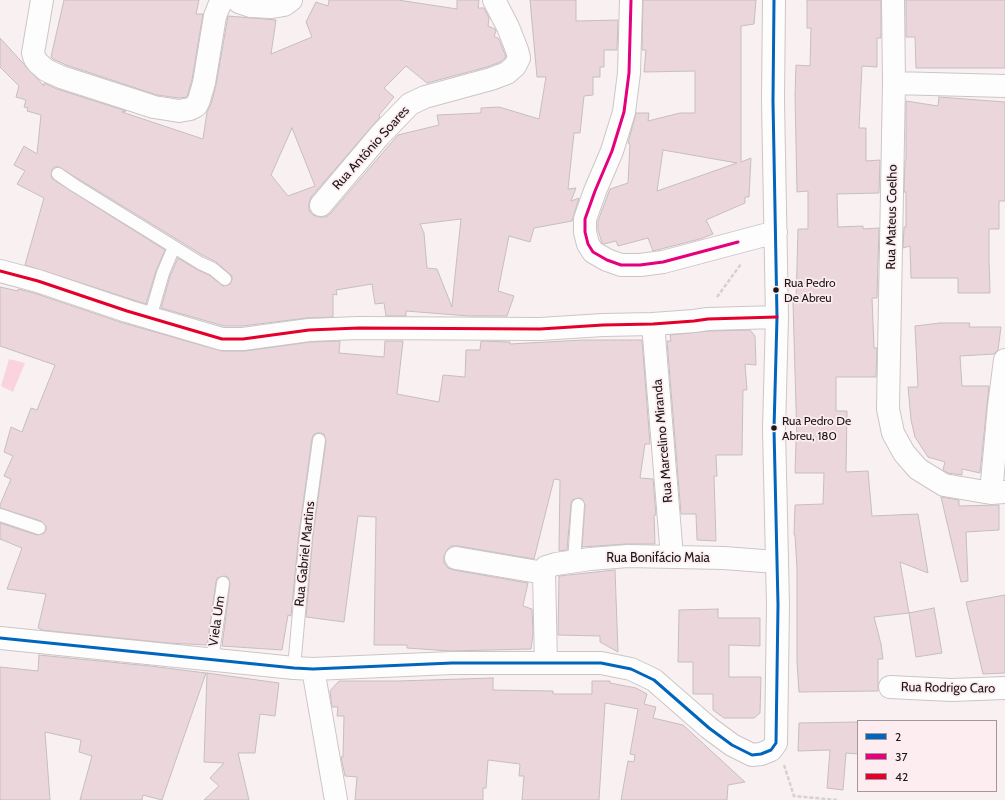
<!DOCTYPE html>
<html>
<head>
<meta charset="utf-8">
<style>
  body { margin:0 }
  #map { position:relative; width:1005px; height:800px; overflow:hidden; background:#f9f0f2; font-family:Cabin,sans-serif }
  canvas { display:block }
  .legend { position:absolute; left:857px; top:720px; width:140px; height:72px; box-sizing:border-box; background:#fdecf0; border:1px solid #a3979a; margin:0; padding:5px 7px; list-style:none; font-size:12px; color:#1c1718 }
  .legend li { display:flex; align-items:center; gap:8px; height:20px }
  .legend b { width:20px; border:1px solid #a3979a }
</style>
</head>
<body>
<div id="map">
<canvas width="1005" height="800"></canvas>
<ul class="legend">
<li><b style="height:5px;background:#0065bd"></b>2</li>
<li><b style="height:5px;background:#e5007d"></b>37</li>
<li><b style="height:5px;background:#e4002b"></b>42</li>
</ul>
</div>
<script>
const g = document.querySelector('canvas').getContext('2d');
g.lineJoin = 'round';
function paint(path, color) {
  g.fillStyle = color;
  g.fill(path, 'evenodd');
}
function toPath(rows) {
  const path = new Path2D();
  for (const r of rows) {
    path.moveTo(r[0], r[1]);
    for (let i = 2; i < r.length; i += 2) path.lineTo(r[i], r[i + 1]);
  }
  return path;
}
function strokePath(path, color, width, dash) {
  g.strokeStyle = color;
  g.lineWidth = width;
  g.lineCap = dash ? 'butt' : 'round';
  g.setLineDash(dash || []);
  g.stroke(path);
}
function label(font, color, halo, rows, align = 'center') {
  g.font = font + ' Cabin,sans-serif';
  g.lineWidth = 3.5;
  g.setLineDash([]);
  g.textBaseline = 'middle';
  g.strokeStyle = halo;
  g.fillStyle = color;
  for (const [text, x, y, turn = 0] of rows) {
    g.save();
    g.translate(x, y);
    g.rotate((+turn || 0) * Math.PI / 180);
    g.textAlign = isNaN(turn) ? turn : align;
    if (halo) g.strokeText(text, 0, 0);
    g.fillText(text, 0, 0);
    g.restore();
  }
}
const green = toPath([
  [9,359,25,363,13,392,1,386]
]);
const building = toPath([
  [64,0,199,0,196,14,203,14,192,80,187,97,179,98,157,95,66,65,53,59,51,57,64,0],
  [329,0,398,0,457,9,457,0,479,0,478,8,484,8,489,18,488,26,495,29,496,31,494,36,499,39,506,57,500,62,487,67,427,83,406,66,384,88,394,97,379,115,380,117,311,197,309,203,309,210,313,215,319,217,326,217,331,213,398,135,439,125,437,115,481,113,481,108,499,107,539,119,546,77,537,77,530,0,576,0,576,21,618,20,617,50,604,50,604,67,600,67,600,77,593,77,593,95,584,96,580,133,574,133,568,189,576,188,571,201,579,198,572,221,534,228,530,242,509,236,498,291,514,296,507,316,469,316,406,311,406,316,386,316,384,303,375,304,372,284,336,290,337,295,333,294,333,317,307,318,242,326,224,326,161,308,170,276,178,258,196,269,209,275,223,286,230,284,232,280,232,276,216,262,204,256,59,167,54,167,52,170,51,177,54,180,165,250,156,271,146,304,25,265,44,198,17,184,25,171,14,165,24,146,37,154,41,115,27,111,28,108,24,107,26,100,16,97,19,86,0,67,0,38,44,86,44,83,57,89,126,111,122,112,203,139,207,112,211,104,216,85,228,16,276,20,271,54,312,37,306,22,316,2,328,6,329,0],
  [292,128,315,186,288,196,271,175,292,128],
  [461,219,455,276,452,307,437,269,427,268,424,233,420,224,461,219],
  [643,0,756,0,754,24,741,26,741,162,751,158,749,197,745,197,745,203,706,220,713,234,700,239,653,251,648,238,618,246,616,241,604,244,602,243,598,230,598,221,610,189,628,183,630,144,628,143,636,113,649,113,648,121,680,113,695,113,695,71,644,72,646,50,642,50,643,0],
  [663,150,737,163,657,191,663,150],
  [807,0,881,0,881,38,877,38,877,67,862,66,859,128,866,128,866,161,880,160,879,193,837,194,838,227,863,226,863,229,879,228,877,298,872,298,874,348,877,348,876,377,836,377,836,411,847,411,846,472,868,471,872,516,918,514,928,573,900,562,909,613,874,617,881,644,883,659,878,659,878,691,799,692,797,662,797,569,795,535,794,535,795,505,823,504,824,473,795,473,796,441,797,441,793,302,796,302,798,229,808,229,808,191,797,192,795,95,796,65,810,66,811,28,807,28,807,0],
  [906,0,1005,0,1005,68,916,68,915,37,906,37,906,0],
  [939,97,1005,102,1005,201,999,201,999,229,989,229,989,261,990,293,958,293,958,278,911,278,910,246,903,248,904,227,906,227,906,192,904,192,905,160,906,160,906,101,938,106,939,97],
  [0,287,18,291,18,289,34,293,123,323,222,351,245,351,310,342,340,341,339,353,384,357,385,341,403,341,397,394,439,402,443,375,465,377,466,350,480,350,481,341,510,342,510,344,583,340,642,340,650,444,645,444,640,478,653,479,656,515,654,515,655,544,627,544,582,547,585,505,582,499,578,498,572,500,571,504,567,550,559,551,560,480,554,479,534,559,458,546,451,546,447,550,444,556,444,563,448,568,454,570,528,583,523,605,523,606,532,609,533,634,531,649,450,651,407,648,407,645,374,645,376,517,358,516,344,622,306,617,313,535,326,441,324,434,320,433,317,433,313,435,312,439,299,533,291,616,288,615,282,650,222,646,230,584,228,577,224,576,217,578,216,582,207,645,168,643,41,630,41,629,38,628,46,594,7,589,22,548,0,539,0,523,37,535,44,533,46,530,46,526,41,521,0,508,0,505,11,479,4,476,13,456,4,452,11,427,22,432,31,408,37,410,55,365,0,346,0,287],
  [940,323,970,323,969,327,1001,327,998,350,994,354,960,356,962,386,989,386,980,473,962,469,962,475,948,473,943,470,945,462,928,457,915,437,911,420,908,387,918,387,915,326,940,323],
  [750,330,755,336,756,365,745,364,747,390,743,390,742,455,716,455,717,476,714,476,716,541,697,540,696,514,681,514,667,341,671,341,670,335,709,331,750,330],
  [941,497,959,500,959,506,999,505,999,530,966,532,968,581,961,582,941,497],
  [615,570,618,652,600,642,600,636,558,635,559,576,615,570],
  [1005,595,1005,673,983,674,966,602,1005,595],
  [934,608,942,653,916,657,909,613,934,608],
  [718,609,718,618,760,618,760,646,729,645,729,677,761,677,760,713,754,718,724,718,713,710,713,694,693,694,693,662,678,662,679,610,718,609],
  [39,655,150,666,206,673,162,800,143,795,142,800,80,800,92,756,79,752,81,740,45,732,50,800,0,800,0,667,38,671,39,655],
  [207,673,279,683,275,716,260,714,255,753,238,753,249,800,204,800,219,786,210,778,224,763,204,762,207,673],
  [493,678,493,690,553,691,553,694,592,694,592,681,610,681,610,683,636,688,647,694,644,704,656,707,653,718,683,725,745,782,728,785,727,800,621,800,628,761,634,762,635,755,630,754,638,709,605,703,599,800,522,800,524,776,519,776,520,764,488,760,486,788,483,788,483,800,355,800,357,777,345,776,341,757,343,757,344,716,337,716,338,707,332,707,330,691,339,681,398,681,493,678],
  [858,722,858,754,846,753,843,790,827,788,830,750,798,751,799,723,858,722]
]);
const path = toPath([
  [717,297,741,264],
  [784,765,794,796,837,800]
]);
const lane = toPath([
  [58,174,74,185,200,263,213,269,225,279],
  [150,318,163,273,174,247],
  [0,515,39,528],
  [574,561,578,505],
  [212,660,223,583],
  [294,668,306,534,319,440]
]);
const street = toPath([
  [42,0,33,53,35,59,38,63,46,70,61,77,154,107,179,111,190,109,196,106,199,100,204,83,215,16,219,6,223,0],
  [237,0,239,2,251,6,272,7,284,5,291,0],
  [631,0,629,73,624,112,612,151,595,191,585,219,585,232,588,244,593,252,607,260,621,265,640,265,663,262,776,232],
  [893,0,894,83,888,409,893,433,904,453,918,469,944,485,991,493,1005,492],
  [894,83,1005,86],
  [321,205,380,135,410,104,425,97,491,79,507,73,515,66,519,58,517,50,508,27,494,0],
  [0,271,38,281,127,311,222,339,243,339,309,330,359,328,540,329,603,325,653,324,694,321,708,319,777,317],
  [653,324,672,557],
  [991,493,999,406,1005,360],
  [456,558,544,573,546,567,556,564,590,559,628,556,724,558,776,562],
  [544,573,546,663],
  [0,638,294,668,313,669,452,663,601,663,631,669,654,680,709,728,732,745,752,755,761,754,771,750,776,743,778,605,774,429,777,317,773,101,774,0],
  [313,669,336,800],
  [890,687,951,690,1005,688]
]);
const bus1 = toPath([
  [0,638,294,668,313,669,452,663,601,663,631,669,654,680,709,728,732,745,752,755,761,754,771,750,776,743,778,605,774,429,777,317,773,101,774,0]
]);
const bus2 = toPath([
  [631,0,629,73,624,112,612,151,595,191,585,219,585,232,588,244,593,252,607,260,621,265,640,265,663,262,738,242]
]);
const bus3 = toPath([
  [0,271,38,281,127,311,222,339,243,339,309,330,359,328,540,329,603,325,653,324,694,321,708,319,777,317]
]);
const markers = [
  [776,290,3.5,"#1c1718"],
  [774,428,3.5,"#1c1718"]
];
const busNames = [
  ["Rua Pedro",784,283],
  ["De Abreu",784,298],
  ["Rua Pedro De",782,421],
  ["Abreu, 180",782,436]
];
const streetNames = [
  ["Rua Antônio Soares",371,148,-48],
  ["Rua Mateus Coelho",892,217,-89],
  ["Rua Marcelino Miranda",663,441,-95],
  ["Rua Gabriel Martins",305,554,-84],
  ["Rua Bonifácio Maia",658,558],
  ["Viela Um",217,621,-82],
  ["Rua Rodrigo Caro",948,688,1]
];
paint(green, '#fbd3de');
paint(building, '#ead6db');
strokePath(building, '#c5bec0', 1);
strokePath(lane, '#ccc5c7', 14);
strokePath(street, '#ccc5c7', 24);
strokePath(path, '#d4d1d2', 2.5, [4, 2]);
strokePath(lane, '#fefdfd', 12);
strokePath(street, '#fefdfd', 22);
strokePath(bus1, '#0065bd', 3);
strokePath(bus2, '#e5007d', 3);
strokePath(bus3, '#e4002b', 3);
for (const [x, y, r, color] of markers) {
  const dot = new Path2D();
  dot.arc(x, y, r, 0, 2 * Math.PI);
  g.fillStyle = color;
  g.fill(dot);
  strokePath(dot, '#fdecf0', 1.5);
}
label('12px', '#1c1718', '#fdecf0', busNames, 'left');
label('13px', '#1c1718', '#fdecf0', streetNames);
</script>
</body>
</html>
